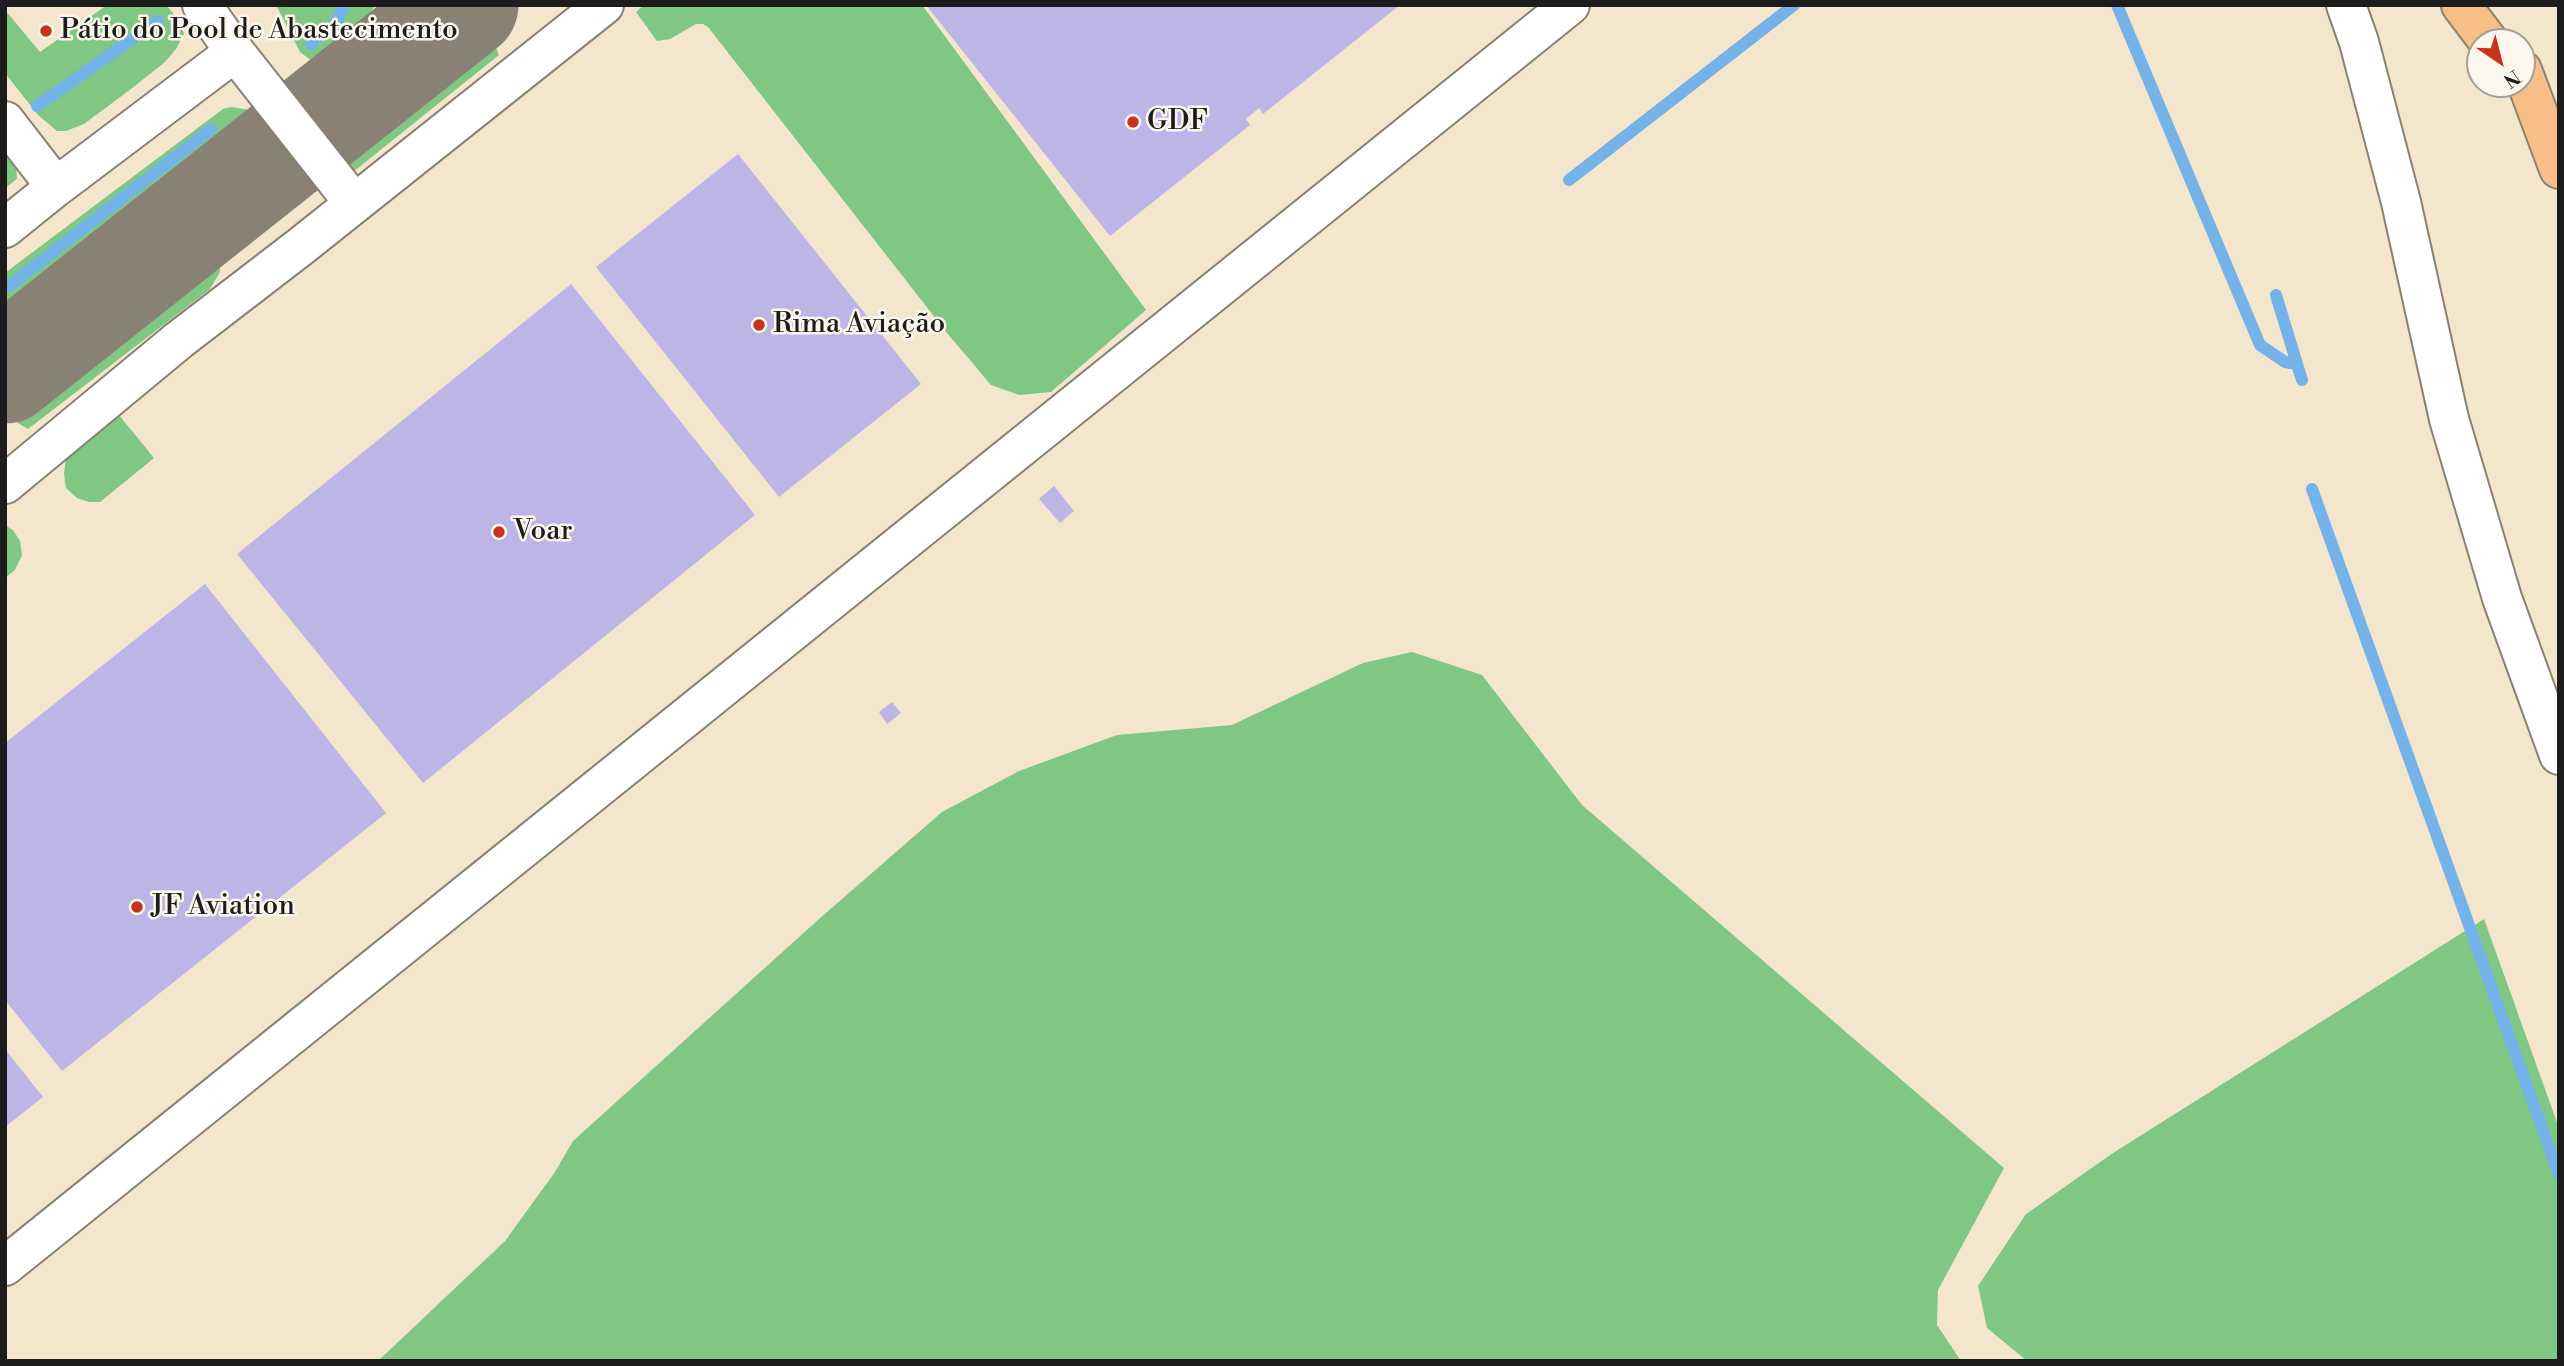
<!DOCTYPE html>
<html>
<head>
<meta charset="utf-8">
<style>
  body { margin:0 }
  #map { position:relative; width:2564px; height:1366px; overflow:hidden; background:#f4e6cd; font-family:"Libre Bodoni",serif }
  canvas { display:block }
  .frame { position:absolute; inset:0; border:7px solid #1c1c1c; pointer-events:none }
  .north { position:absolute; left:2466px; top:28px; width:70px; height:70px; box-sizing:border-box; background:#fbf7ec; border:2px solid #a29f99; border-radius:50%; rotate:145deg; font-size:19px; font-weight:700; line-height:28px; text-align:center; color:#1c1c1c }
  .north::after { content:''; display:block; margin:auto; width:24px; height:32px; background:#c8321e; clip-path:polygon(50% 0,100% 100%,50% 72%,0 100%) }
</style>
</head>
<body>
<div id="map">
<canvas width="2564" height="1366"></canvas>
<div class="frame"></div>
<div class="north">N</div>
</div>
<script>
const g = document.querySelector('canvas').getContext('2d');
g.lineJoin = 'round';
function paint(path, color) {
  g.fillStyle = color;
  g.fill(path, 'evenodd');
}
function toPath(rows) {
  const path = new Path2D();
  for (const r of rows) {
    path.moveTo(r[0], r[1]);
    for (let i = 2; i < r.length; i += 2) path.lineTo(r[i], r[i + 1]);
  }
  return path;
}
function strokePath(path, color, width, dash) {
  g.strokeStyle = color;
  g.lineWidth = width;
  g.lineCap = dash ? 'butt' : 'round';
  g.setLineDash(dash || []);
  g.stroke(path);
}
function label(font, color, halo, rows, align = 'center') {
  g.font = font + ' "Libre Bodoni",serif';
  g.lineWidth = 5;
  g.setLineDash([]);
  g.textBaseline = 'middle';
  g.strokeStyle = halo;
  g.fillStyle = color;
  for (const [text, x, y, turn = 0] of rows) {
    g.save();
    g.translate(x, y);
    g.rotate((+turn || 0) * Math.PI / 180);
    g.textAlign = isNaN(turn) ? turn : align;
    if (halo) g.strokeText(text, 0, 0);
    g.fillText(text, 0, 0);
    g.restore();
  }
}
const green = toPath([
  [107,5,166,5,177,18,184,34,176,49,165,62,131,89,84,124,66,131,57,131,38,115,5,73,5,10,40,52],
  [276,5,375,5,356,37,343,50,326,61,312,61,300,52],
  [644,5,922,5,1146,310,1051,392,1019,395,991,385,947,333,708,27,703,24,696,24,670,39,657,41,636,12],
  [487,43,496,48,499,55,353,172,335,161,349,136,445,59,470,46],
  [231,107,251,110,257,120,5,327,5,273,223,109],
  [5,139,15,153,17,179,5,188],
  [209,253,218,255,220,272,210,289,28,429,16,422,16,407,25,394],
  [119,415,154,458,100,502,89,502,77,498,66,488,64,474,66,457],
  [5,525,13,530,20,541,22,555,15,570,5,578],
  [1412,652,1482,675,1582,805,2004,1168,1938,1290,1937,1325,1961,1361,378,1361,505,1241,555,1172,573,1141,819,919,942,812,1019,771,1117,735,1232,725,1363,663],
  [2484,919,2559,1128,2559,1361,2027,1361,1987,1328,1978,1286,2026,1214,2113,1153]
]);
const stream = toPath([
  [2117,5,2260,345,2285,362,2297,364,2276,295],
  [311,44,337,21,344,5],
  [37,106,158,21],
  [1569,180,1794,5],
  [9,286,211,129],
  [2297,364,2302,380],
  [2312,489,2559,1175]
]);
const taxiway = toPath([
  [5,370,465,5]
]);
const building = toPath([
  [926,5,1400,5,1263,114,1259,108,1246,119,1250,125,1110,236],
  [738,154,921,384,779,497,596,267],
  [571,284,755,515,423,783,237,554],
  [1054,486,1074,511,1060,523,1039,499],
  [205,584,386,813,62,1071,5,1000,5,743],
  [892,702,901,713,887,724,879,712],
  [5,1049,43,1097,5,1127]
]);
const minor = toPath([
  [202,5,235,52,354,203],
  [2346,5,2359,42,2401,202,2449,419,2502,598,2559,755],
  [5,121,56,187,235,52],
  [5,228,56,187],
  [5,484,179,340,300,247,604,5],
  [5,1266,1570,5]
]);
const major = toPath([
  [2461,5,2489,42],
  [2522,70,2559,169]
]);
const markers = [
  [46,31,7,"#c8321e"],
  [1133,122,7,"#c8321e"],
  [759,325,7,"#c8321e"],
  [499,532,7,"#c8321e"],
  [137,907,7,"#c8321e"]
];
const poiNames = [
  ["Pátio do Pool de Abastecimento",60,31],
  ["GDF",1147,122],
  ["Rima Aviação",773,325],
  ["Voar",513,532],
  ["JF Aviation",151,907]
];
paint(green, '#7fc783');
strokePath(stream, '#74b3e7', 12);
strokePath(taxiway, '#888174', 107);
paint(building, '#bcb5e6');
strokePath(minor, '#888174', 42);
strokePath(major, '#888174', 42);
strokePath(minor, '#fff', 38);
strokePath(major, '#f7be87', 38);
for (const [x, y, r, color] of markers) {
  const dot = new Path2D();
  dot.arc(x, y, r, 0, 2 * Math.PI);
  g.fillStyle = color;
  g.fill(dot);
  strokePath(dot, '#fbf7ec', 2.5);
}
label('28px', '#1c1c1c', '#fbf7ec', poiNames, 'left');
</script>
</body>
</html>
